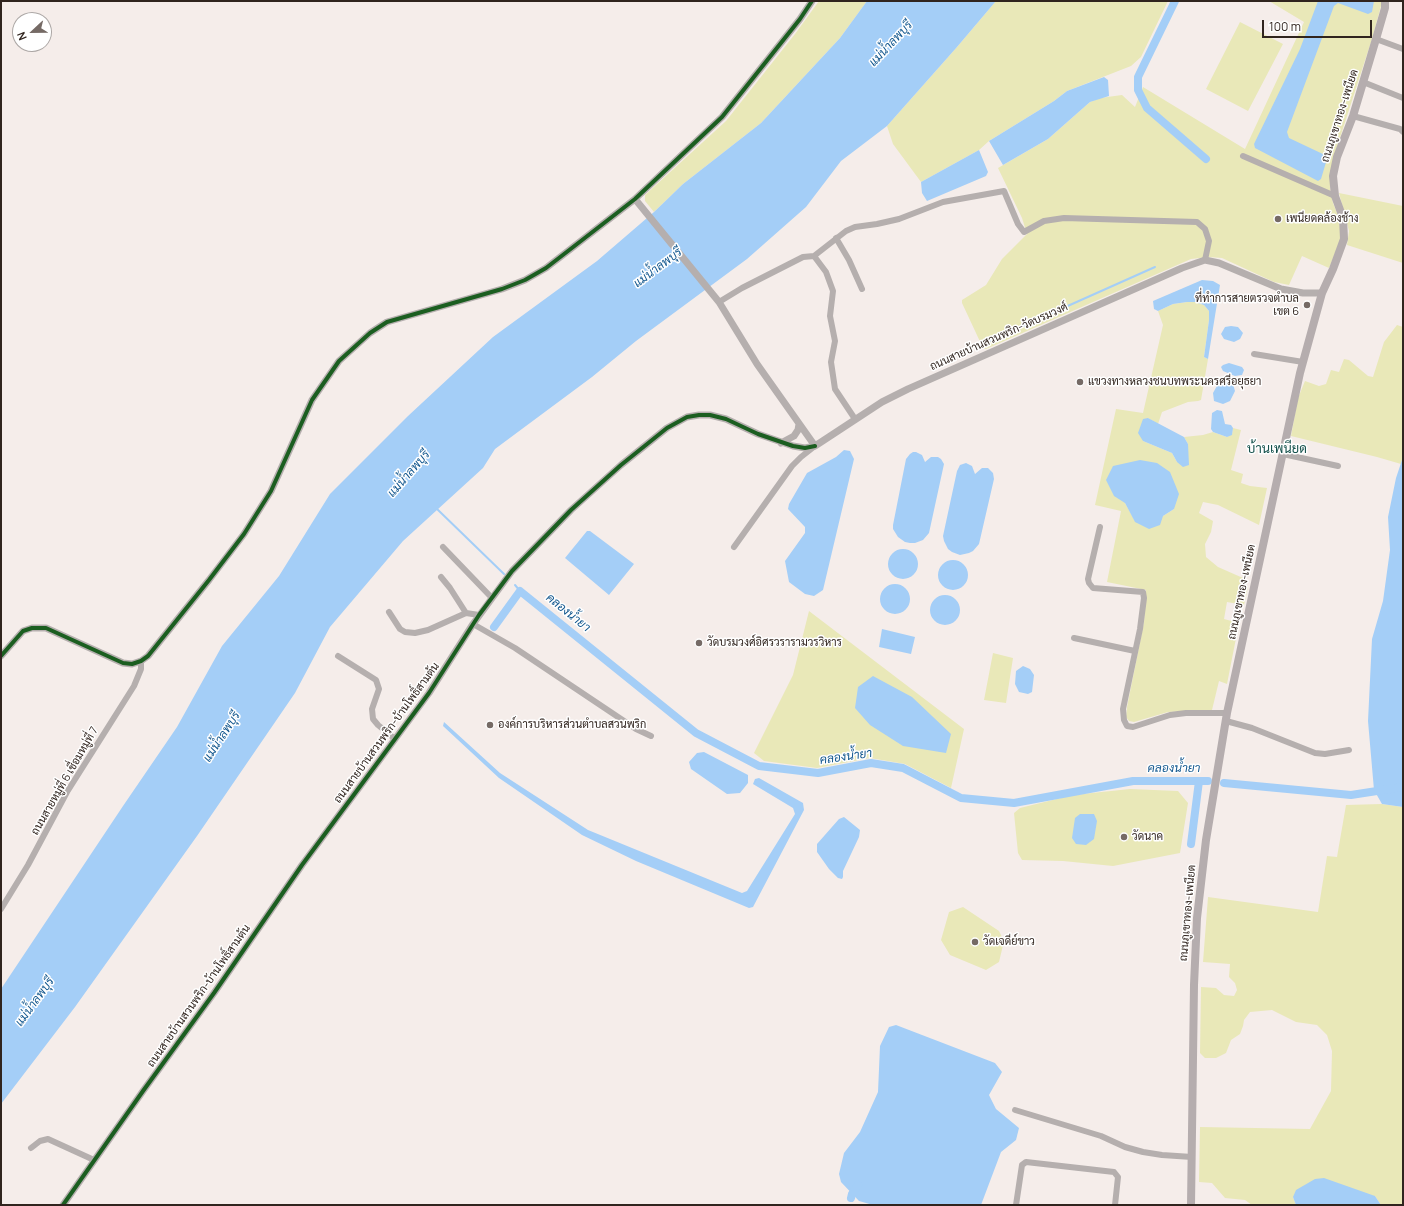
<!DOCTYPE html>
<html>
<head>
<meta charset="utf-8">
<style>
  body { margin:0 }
  #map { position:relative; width:1404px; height:1206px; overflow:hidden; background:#f5edea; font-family:Manrope,sans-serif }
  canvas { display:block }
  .frame { position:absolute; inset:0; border:2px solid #30241e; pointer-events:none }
  .north { position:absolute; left:12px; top:12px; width:40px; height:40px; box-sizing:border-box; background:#fff; border:1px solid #aca7a5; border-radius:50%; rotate:248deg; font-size:11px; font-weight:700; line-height:16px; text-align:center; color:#30241e }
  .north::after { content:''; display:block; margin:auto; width:14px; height:18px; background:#756a65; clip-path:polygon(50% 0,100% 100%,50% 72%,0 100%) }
  .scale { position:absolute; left:1262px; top:20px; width:110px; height:18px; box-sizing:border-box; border:2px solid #30241e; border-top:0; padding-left:5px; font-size:12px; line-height:14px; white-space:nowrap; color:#30241e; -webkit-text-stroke:3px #fff; paint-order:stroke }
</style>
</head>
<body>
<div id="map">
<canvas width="1404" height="1206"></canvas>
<div class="frame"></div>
<div class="north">N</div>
<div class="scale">100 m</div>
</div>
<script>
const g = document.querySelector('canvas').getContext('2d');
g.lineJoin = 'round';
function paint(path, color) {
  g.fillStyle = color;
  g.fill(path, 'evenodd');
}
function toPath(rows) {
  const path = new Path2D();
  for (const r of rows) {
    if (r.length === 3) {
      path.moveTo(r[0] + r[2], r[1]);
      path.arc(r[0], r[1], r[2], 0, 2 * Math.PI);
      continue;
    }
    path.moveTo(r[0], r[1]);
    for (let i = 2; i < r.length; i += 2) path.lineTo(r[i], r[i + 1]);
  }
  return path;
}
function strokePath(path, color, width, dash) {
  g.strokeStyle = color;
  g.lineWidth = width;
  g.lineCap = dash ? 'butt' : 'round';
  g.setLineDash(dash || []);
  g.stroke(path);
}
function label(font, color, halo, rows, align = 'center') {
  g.font = font + ' Manrope,Sarabun,sans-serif';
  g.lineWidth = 3;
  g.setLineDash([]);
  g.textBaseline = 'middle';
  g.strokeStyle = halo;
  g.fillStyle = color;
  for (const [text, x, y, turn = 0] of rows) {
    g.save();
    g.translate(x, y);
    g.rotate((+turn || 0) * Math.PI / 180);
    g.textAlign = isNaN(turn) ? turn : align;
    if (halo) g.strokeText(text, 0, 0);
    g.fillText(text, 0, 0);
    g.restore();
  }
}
const green = toPath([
  [819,1,867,1,840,38,761,123,683,184,654,212,645,201,645,195,726,121,795,34],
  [996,1,1168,1,1141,57,1131,66,1067,91,1054,101,989,141,979,150,921,182,893,144,887,126,957,47],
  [1269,1,1381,1,1381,6,1372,39,1334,156,1330,188,1333,203,1339,218,1341,238,1329,268,1302,256,1289,285,1274,282,1222,258,1209,257,1191,259,986,349,983,348,962,303,962,300,986,285,1002,259,1027,234,1022,218,998,168,1048,139,1090,102,1100,98,1122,95,1135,107,1143,87,1245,149,1304,22],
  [1240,22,1283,44,1248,111,1206,89],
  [1339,193,1403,206,1403,263,1347,245,1349,231],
  [1187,302,1195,302,1204,305,1209,311,1209,320,1204,357,1208,359,1201,400,1198,401,1188,402,1162,412,1158,424,1148,418,1143,441,1172,453,1177,462,1188,444,1184,437,1203,435,1213,432,1227,437,1232,434,1233,428,1241,430,1231,470,1243,474,1241,483,1250,486,1267,488,1259,525,1218,505,1203,502,1199,513,1213,521,1211,532,1205,544,1206,557,1218,567,1243,578,1241,585,1248,587,1244,605,1227,602,1224,619,1239,623,1227,684,1219,681,1212,710,1168,712,1134,722,1129,721,1126,717,1127,707,1144,622,1146,590,1107,582,1121,511,1095,505,1116,409,1143,413,1163,325,1158,311,1173,304],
  [1125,503,1174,509,1163,516,1135,521],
  [1397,325,1403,327,1403,457,1401,464,1377,457,1291,436,1298,398,1305,381,1319,386,1326,384,1331,370,1339,372,1344,359,1349,360,1368,376,1373,377,1384,342],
  [809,611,964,729,951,788,905,764,870,758,817,768,764,761,754,753,793,675],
  [993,653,1013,658,1006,703,984,700],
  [1130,789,1178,791,1188,803,1180,853,1113,866,1063,861,1022,860,1018,853,1014,813,1020,808,1073,795],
  [1382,804,1403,807,1403,1205,1381,1205,1375,1196,1293,1197,1296,1205,1252,1205,1245,1200,1225,1198,1212,1183,1199,1182,1200,1127,1310,1129,1331,1091,1332,1051,1327,1035,1317,1025,1296,1022,1272,1010,1250,1012,1244,1020,1243,1026,1240,1034,1231,1040,1226,1053,1216,1058,1205,1058,1200,1053,1201,987,1216,988,1224,995,1234,996,1237,990,1235,983,1229,977,1230,964,1203,962,1208,897,1318,912,1327,856,1337,857,1346,805],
  [963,907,999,931,1004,941,999,962,986,970,950,955,941,940,949,912]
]);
const water = toPath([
  [867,1,996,1,957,47,887,126,841,161,806,207,747,259,636,341,592,377,495,449,483,468,403,541,330,627,295,693,197,836,75,1007,1,1104,1,989,123,806,177,727,222,646,279,576,330,494,408,416,493,337,597,261,654,212,683,184,761,123,840,38],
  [1318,1,1374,1,1372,12,1368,14,1338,3,1334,6,1287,132,1289,138,1325,155,1327,159,1321,179,1318,181,1255,148,1254,144,1300,49],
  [1104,77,1108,80,1109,96,1090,102,1048,139,1003,165,989,141,1054,101,1067,91],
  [979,150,988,172,986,176,927,201,922,193,921,182],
  [1202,280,1213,281,1220,285,1208,359,1204,357,1209,320,1209,311,1204,305,1195,302,1187,302,1173,304,1158,311,1154,309,1153,301],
  [1231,326,1238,327,1243,333,1240,339,1234,342,1224,339,1221,334,1225,327],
  [1229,363,1242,367,1244,370,1242,375,1235,376,1223,371,1221,367,1223,365],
  [1225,382,1233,384,1235,391,1230,401,1223,404,1214,401,1213,393,1218,384],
  [1217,410,1222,411,1225,424,1231,425,1233,428,1232,435,1227,437,1213,432,1211,429,1212,413],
  [1148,418,1184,437,1188,444,1189,465,1183,467,1177,462,1172,453,1143,441,1138,433,1143,419],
  [844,450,850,451,854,459,823,590,814,596,805,594,789,582,785,561,805,533,805,527,788,509,789,504,807,473,836,457],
  [913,452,916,452,922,455,925,462,931,457,938,457,941,459,944,464,929,533,923,540,915,543,910,543,905,542,898,537,893,529,893,525,906,459,910,454],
  [1403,457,1403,807,1382,804,1374,790,1368,721,1372,639,1383,601,1390,550,1388,517,1396,478],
  [1140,460,1157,463,1170,472,1179,494,1174,509,1163,516,1160,525,1149,529,1135,522,1125,503,1114,496,1106,480,1113,466],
  [966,463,972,466,975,474,982,468,988,468,993,473,994,479,979,544,973,551,969,553,960,555,952,552,948,549,944,541,943,536,957,471,960,465],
  [587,531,590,531,634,564,609,595,565,558],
  [903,564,15],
  [953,575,15],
  [895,599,15],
  [945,610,15],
  [882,629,915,637,911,654,879,647],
  [1023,666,1030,669,1034,675,1032,692,1028,694,1019,692,1015,684,1016,671],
  [873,676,912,697,951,734,946,753,903,746,870,725,855,708,858,687],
  [444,722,500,773,588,830,742,893,747,891,795,814,793,808,753,784,755,779,759,778,803,803,804,810,753,907,749,908,636,861,582,835,499,778,443,726],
  [704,752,748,775,748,783,740,793,727,794,691,769,689,762,697,753],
  [1080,814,1094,814,1097,821,1094,839,1086,845,1076,844,1072,838,1075,818],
  [844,817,860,830,859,837,843,871,843,877,842,879,838,878,829,869,817,852,817,844,839,819],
  [896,1025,995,1063,1002,1072,989,1095,996,1109,1019,1128,1016,1140,1001,1152,981,1205,873,1205,859,1201,841,1182,839,1174,844,1153,860,1132,878,1092,880,1046,889,1027],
  [1324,1178,1375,1196,1381,1205,1296,1205,1293,1197,1296,1190,1315,1179]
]);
const stream = toPath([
  [987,342,1155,267],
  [436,508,504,574],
  [515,585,520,591]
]);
const canal = toPath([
  [1175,1,1138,77,1138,90,1147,108,1206,159],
  [494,627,520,591,696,733,759,766,818,773,871,763,903,768,961,798,1014,803,1133,781,1208,781],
  [1224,783,1351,795,1403,787],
  [1191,844,1199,781],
  [851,1198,852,1194,858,1185]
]);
const minor = toPath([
  [1376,39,1403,49],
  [1363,82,1403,98],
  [1353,116,1400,129,1403,132],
  [1243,156,1335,196],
  [836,238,849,260,862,289],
  [814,256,846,231,855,227,877,224,899,219,943,202,1004,191,1018,224,1024,232,1044,221,1064,218,1197,222,1205,229,1209,241,1205,260],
  [719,302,742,288,803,257,814,256,826,272,833,291,830,316,835,341,831,362,835,389,855,419],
  [1254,354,1303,362],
  [1283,454,1338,466],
  [1100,527,1088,579,1089,583,1093,588,1143,592,1144,598,1140,629,1123,709,1124,720,1127,726,1133,727,1170,715,1186,713,1227,713],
  [443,547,492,598],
  [734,547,792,466,801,457,815,446],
  [441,577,450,588,466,613,479,615],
  [389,612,400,629,405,632,415,633,428,630,466,613],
  [473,624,515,648,636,729,651,736],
  [1074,638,1135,651],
  [338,656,376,680,379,689,372,709,373,719,378,725,395,739],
  [1226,721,1252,728,1315,753,1325,754,1349,750],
  [1,909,28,865,67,792,134,686,141,669,141,661],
  [1015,1110,1101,1136,1125,1147,1143,1152,1162,1155,1192,1157],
  [31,1148,40,1141,48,1139,94,1160],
  [1016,1205,1022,1165,1026,1162,1114,1172,1118,1177,1115,1205]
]);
const tertiary = toPath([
  [635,199,719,302,757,364,815,446],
  [781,443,794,436,798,430,799,424],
  [1,656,23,631,32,628,46,628,123,663,132,664,141,661,148,656,209,580,244,534,271,491,312,400,339,361,370,333,387,322,502,289,525,280,546,268,568,251,635,199,722,117,800,19,812,1],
  [63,1205,143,1091,214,993,302,865,429,693,473,624,512,571,571,510,621,465,667,428,687,417,699,415,710,415,726,419,758,434,793,446,805,448,815,446,882,402,908,389,1182,268,1205,260,1219,263,1281,289,1303,293,1322,293]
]);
const secondary = toPath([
  [1191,1205,1194,985,1197,918,1206,840,1227,713,1300,373,1322,293,1333,269,1344,239,1343,218,1335,196,1333,176,1337,157,1353,116,1376,39,1385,8,1385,1]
]);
const cycleway = toPath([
  [1,656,23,631,32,628,46,628,123,663,132,664,141,661,148,656,209,580,244,534,271,491,312,400,339,361,370,333,387,322,502,289,525,280,546,268,568,251,635,199,722,117,800,19,812,1],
  [63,1205,143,1091,214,993,302,865,429,693,479,615,512,571,571,510,621,465,667,428,687,417,699,415,710,415,726,419,758,434,793,446,805,448,815,446]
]);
const markers = [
  [1278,219,4,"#756a65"],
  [1307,305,4,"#756a65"],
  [1080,382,4,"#756a65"],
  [699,643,4,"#756a65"],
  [490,725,4,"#756a65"],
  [1124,837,4,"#756a65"],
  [975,942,4,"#756a65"]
];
const streetNames = [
  ["ถนนภูเขาทอง-เพนียด",1340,116,-72],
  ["ถนนสายบ้านสวนพริก-วัดบรมวงศ์",999,337,-24],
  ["ถนนภูเขาทอง-เพนียด",1242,592,-78],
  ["ถนนสายบ้านสวนพริก-บ้านโพธิ์สามต้น",387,733,-54],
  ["ถนนสายหมู่ที่ 6 เชื่อมหมู่ที่ 7",65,781,-60],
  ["ถนนภูเขาทอง-เพนียด",1188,913,-85],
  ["ถนนสายบ้านสวนพริก-บ้านโพธิ์สามต้น",199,996,-55]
];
const poiNames = [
  ["เพนียดคล้องช้าง",1286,219],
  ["ที่ทำการสายตรวจตำบล",1299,299,"right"],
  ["เขต 6",1299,312,"right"],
  ["แขวงทางหลวงชนบทพระนครศรีอยุธยา",1088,382],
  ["วัดบรมวงศ์อิศรวรารามวรวิหาร",707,643],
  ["องค์การบริหารส่วนตำบลสวนพริก",498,725],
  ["วัดนาค",1132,837],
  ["วัดเจดีย์ขาว",983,942]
];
const waterNames = [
  ["แม่น้ำลพบุรี",891,44,-47],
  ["แม่น้ำลพบุรี",658,268,-37],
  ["แม่น้ำลพบุรี",409,474,-49],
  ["คลองน้ำยา",568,613,39],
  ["แม่น้ำลพบุรี",222,737,-57],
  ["คลองน้ำยา",846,757,-8],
  ["คลองน้ำยา",1174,769],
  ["แม่น้ำลพบุรี",35,1002,-54]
];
const quarterNames = [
  ["บ้านเพนียด",1277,449]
];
paint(green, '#e9e8b8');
paint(water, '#a4cef7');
strokePath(stream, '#a4cef7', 2);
strokePath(canal, '#a4cef7', 8);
strokePath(minor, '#b5afae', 6);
strokePath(tertiary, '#b5afae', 7);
strokePath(secondary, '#b5adae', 8);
strokePath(cycleway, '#1b5e20', 4);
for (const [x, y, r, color] of markers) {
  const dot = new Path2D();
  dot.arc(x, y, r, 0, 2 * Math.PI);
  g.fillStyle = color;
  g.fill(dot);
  strokePath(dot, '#fff', 1.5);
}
label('11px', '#30241e', '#fff', streetNames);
label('11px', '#30241e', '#fff', poiNames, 'left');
label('italic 12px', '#12578e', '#fff', waterNames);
label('13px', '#15514c', '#fff', quarterNames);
</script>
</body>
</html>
